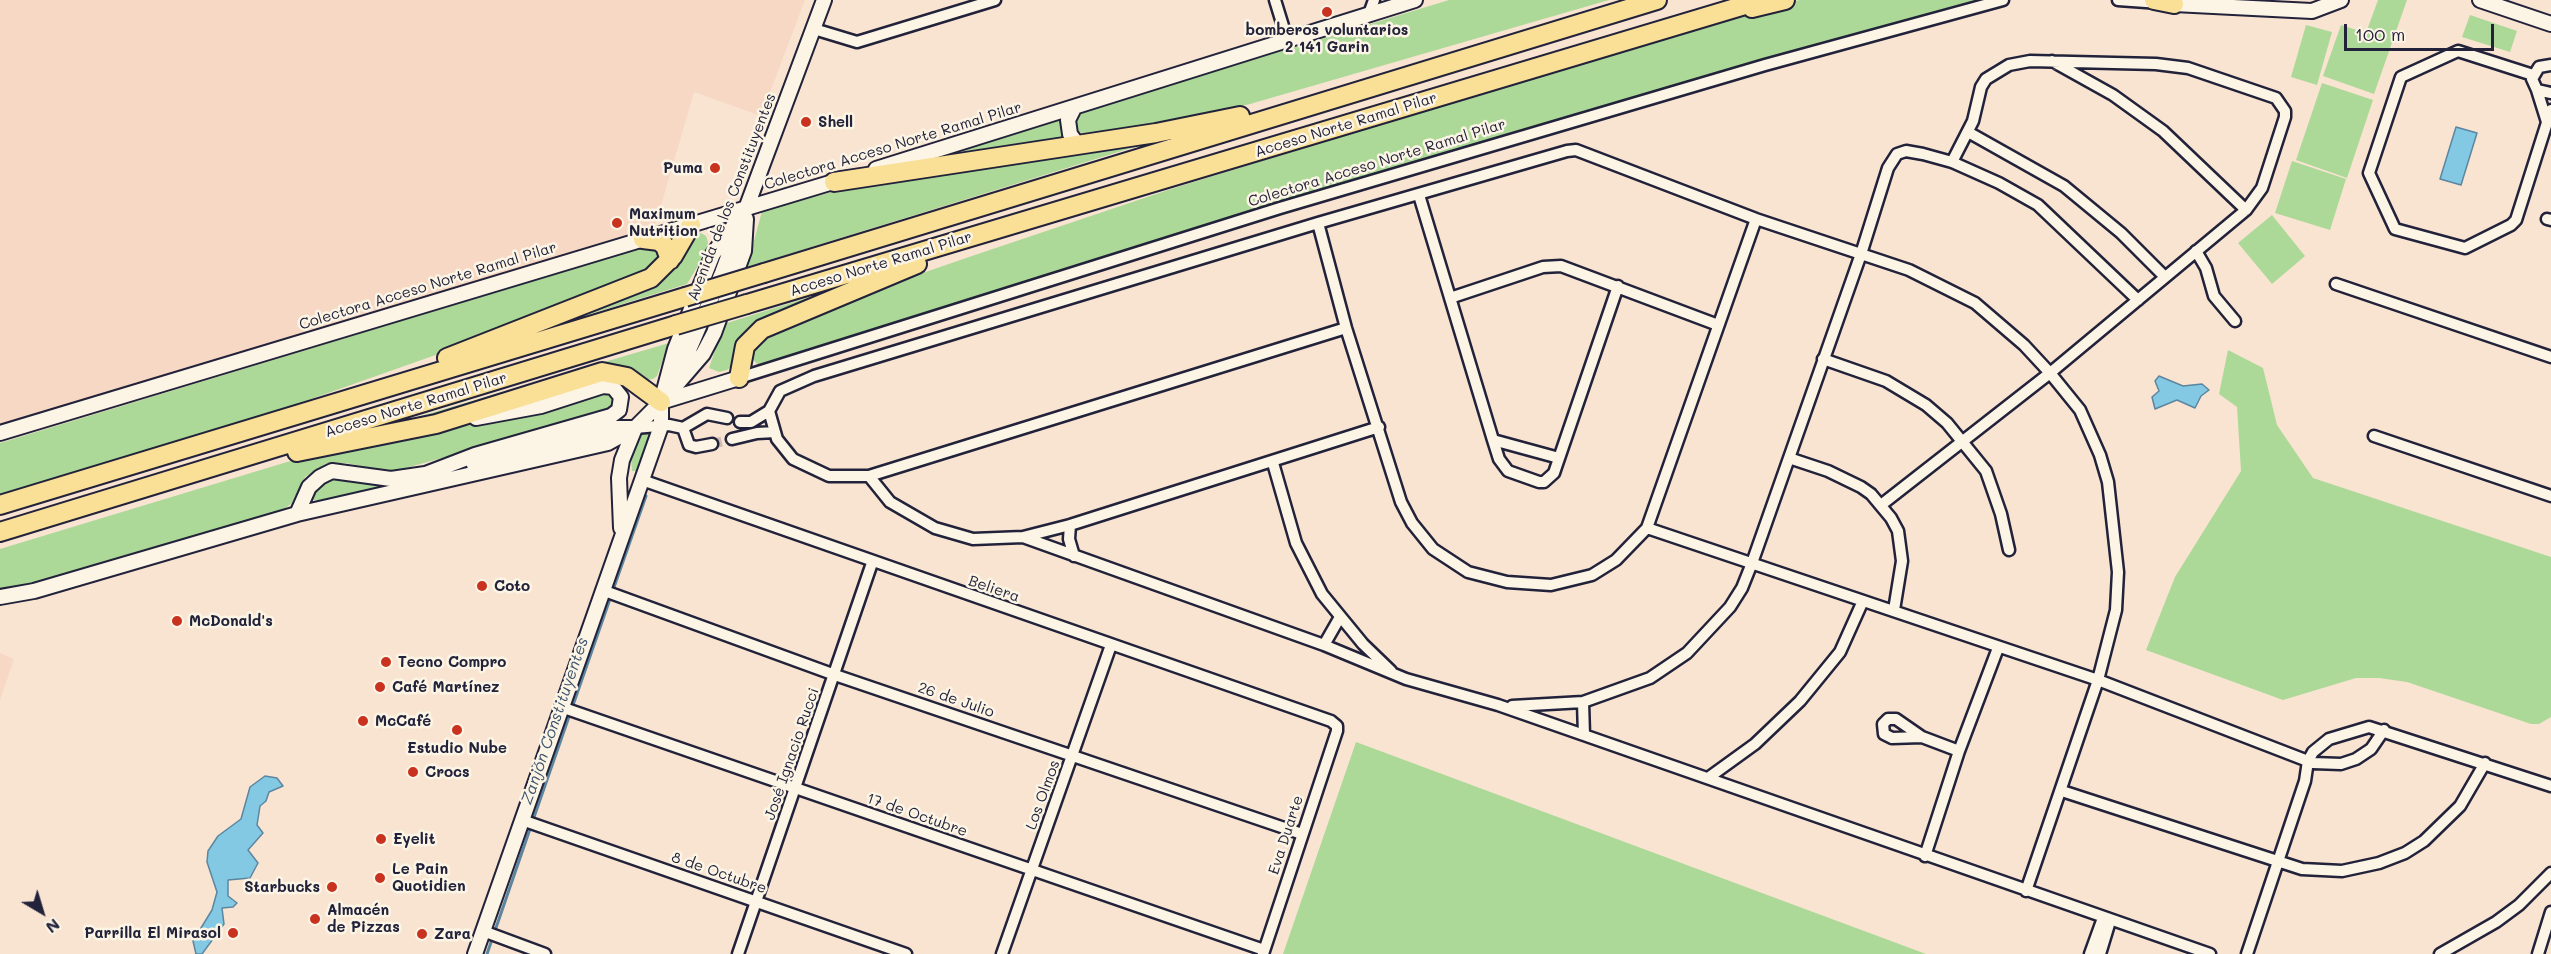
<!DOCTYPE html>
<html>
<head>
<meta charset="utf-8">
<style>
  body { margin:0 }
  #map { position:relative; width:2551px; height:954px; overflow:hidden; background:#f9e4d2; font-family:Mali,sans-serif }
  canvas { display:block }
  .north { position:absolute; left:12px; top:882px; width:60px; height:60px; -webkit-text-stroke:4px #fcf5e5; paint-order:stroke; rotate:142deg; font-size:16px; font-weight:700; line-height:24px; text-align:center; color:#22223b }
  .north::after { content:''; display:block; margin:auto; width:21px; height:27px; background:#22223b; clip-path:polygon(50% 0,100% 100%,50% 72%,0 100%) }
  .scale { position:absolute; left:2344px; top:24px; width:150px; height:27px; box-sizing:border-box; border:3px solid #22223b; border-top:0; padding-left:8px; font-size:18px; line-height:21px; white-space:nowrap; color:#22223b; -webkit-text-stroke:4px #fcf5e5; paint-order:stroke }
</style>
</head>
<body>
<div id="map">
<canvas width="2551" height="954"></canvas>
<div class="north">N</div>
<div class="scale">100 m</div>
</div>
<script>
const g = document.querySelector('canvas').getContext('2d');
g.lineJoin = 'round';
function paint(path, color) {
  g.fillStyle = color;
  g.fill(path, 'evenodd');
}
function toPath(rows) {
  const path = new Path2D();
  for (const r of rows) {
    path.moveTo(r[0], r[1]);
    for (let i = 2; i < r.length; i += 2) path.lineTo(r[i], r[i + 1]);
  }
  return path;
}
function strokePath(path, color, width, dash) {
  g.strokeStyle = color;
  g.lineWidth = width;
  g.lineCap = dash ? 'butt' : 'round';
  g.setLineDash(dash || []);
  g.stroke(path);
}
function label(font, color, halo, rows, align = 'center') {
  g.font = font + ' Mali,sans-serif';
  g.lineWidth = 5;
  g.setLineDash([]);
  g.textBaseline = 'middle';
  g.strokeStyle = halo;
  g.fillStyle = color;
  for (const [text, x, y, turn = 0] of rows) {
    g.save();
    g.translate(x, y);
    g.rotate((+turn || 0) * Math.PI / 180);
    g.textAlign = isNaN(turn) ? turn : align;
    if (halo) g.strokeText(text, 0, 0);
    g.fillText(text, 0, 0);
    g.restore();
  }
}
const built = toPath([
  [0,0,805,0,761,116,694,92,655,226,569,256,0,428],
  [0,653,14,659,0,700]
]);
const green = toPath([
  [1449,0,1609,0,1250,104,1180,120,1085,134,1079,132,1075,125,1076,118,1082,112],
  [1800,0,1985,0,1791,51,1256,210,769,365,758,365,749,355,751,345,807,313,969,257,1171,189,1729,17],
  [2378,0,2407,0,2374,94,2323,76,2341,25,2366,33],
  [2470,15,2517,31,2510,52,2462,37],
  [2306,25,2332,32,2317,85,2291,77],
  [2322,83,2373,100,2347,178,2296,160],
  [1060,119,1063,137,946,154],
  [1145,141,1141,145,747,267,762,211,865,183],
  [2292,161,2346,179,2330,230,2275,213],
  [2272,215,2305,256,2272,284,2238,243],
  [701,233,706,236,708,242,705,254,687,284,526,334,613,299,694,234],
  [648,246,661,252,657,266,495,334,280,410,0,494,0,443],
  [889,272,807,303,727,370,719,372,709,368,724,324],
  [669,343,657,376,653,379,646,380,629,368,615,366,461,413,390,425],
  [2228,350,2263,368,2277,425,2313,478,2551,557,2551,717,2539,724,2531,724,2407,682,2379,678,2356,678,2283,700,2146,650,2175,577,2241,471,2237,407,2219,394],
  [606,391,615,397,612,410,606,413,391,472,346,463,327,463,305,477,291,504,279,512,19,589,0,593,0,549,287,462,432,431,517,418],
  [652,433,638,471,632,471,631,457,638,439,642,434],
  [338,477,373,484,407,484,334,501,312,500,313,494,322,483],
  [1356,742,1926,954,1283,954]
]);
const water = toPath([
  [2456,127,2477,133,2461,185,2440,179,2456,127],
  [2159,376,2183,386,2202,384,2209,390,2201,396,2195,408,2177,400,2155,409,2152,397,2159,391,2155,381,2159,376],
  [265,776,277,778,283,786,269,792,266,801,260,806,257,825,263,833,248,850,258,863,250,878,228,880,228,896,237,903,233,907,222,908,224,924,202,954,196,954,193,941,212,910,217,892,207,862,208,851,218,836,241,819,250,787,265,776]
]);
const stream = toPath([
  [613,590,646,496],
  [533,820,611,596],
  [487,954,531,826]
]);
const streetTunnel = toPath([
  [712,444,732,439]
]);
const street = toPath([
  [1275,0,1287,39],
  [2118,0,2160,3],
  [1369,14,1374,0],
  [814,29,857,42,995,0],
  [2052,61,2113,95,2163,131,2246,210],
  [2551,65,2539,67,2532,79,2537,90,2551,93],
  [2533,75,2458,51,2401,77,2369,173,2395,229,2465,248,2511,225,2516,220,2551,110],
  [2537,90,2547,122],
  [1968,132,2064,186,2121,233,2165,277],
  [1419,195,1493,440,1499,459,1508,471,1539,482,1544,482,1554,473,1618,286],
  [2547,219,2551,220],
  [1318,223,1346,328,1401,502,1412,523,1433,549,1468,572,1507,582,1551,585,1592,575,1616,560,1647,528,1756,219],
  [2196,251,2206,268,2214,296,2235,321],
  [2336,284,2551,357],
  [1450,298,1543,267,1561,266,1718,325],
  [1346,328,869,476,829,476,793,459,777,439,769,411,780,391,814,376,1318,223,1567,151,1576,150,1756,219,1909,270,1975,303,2024,345,2050,373,2080,410,2100,455,2108,482,2118,572,2116,610,2098,680,2026,891],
  [1823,359,1886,381,1926,405,1947,423,1986,471,2001,514,2009,550],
  [739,378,1280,208,1765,65,2003,0],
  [740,422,751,422,769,411],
  [635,428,669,425,683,428,707,414,727,418],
  [683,428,689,445,696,447,712,444],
  [2374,436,2551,496],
  [732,439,757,433,775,432],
  [1493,440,1559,458],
  [1789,458,1828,471,1861,487,1871,494,1891,518,1898,531,1902,561,1894,610],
  [1273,463,1296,543,1322,594,1363,644,1391,671],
  [869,476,890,502,935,528,973,539,1023,537,1070,525,1379,427],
  [642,480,1331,721,1337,726,1337,731,1263,954],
  [1881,505,2050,373,2246,210,2262,188,2285,117,2285,111,2276,98,2188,68,2156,64,2030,61,2009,65,1986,79,1981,87,1973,121,1952,162],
  [1070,525,1069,539,1074,556],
  [1647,528,2098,680,2313,763,2341,764,2356,759,2371,749,2384,730],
  [1023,537,1324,645,1406,679,1498,705,2210,954],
  [602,590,835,675,1302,834],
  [1324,645,1340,617],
  [1583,702,1584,735],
  [1512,706,1583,702,1650,678,1687,653,1730,607,1742,588,1752,563,1861,254,1888,168,1897,154,1906,151,1923,154,1952,162,1999,183,2038,205,2138,300],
  [561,707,1264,950],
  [1922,737,1892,738,1884,734,1883,724,1888,719,1896,719,1922,737,1959,751],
  [1708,778,1755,744,1800,701,1840,652,1862,603],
  [2062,791,2302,869,2342,871,2379,863,2405,853,2424,841,2460,806,2485,763],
  [522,820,906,954],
  [1925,856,1959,751,1998,648],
  [483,931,545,954],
  [738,954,872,563],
  [1002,954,1111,645],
  [2090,954,2103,918],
  [2100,954,2110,921],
  [2247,954,2305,781,2308,761,2313,752,2329,739,2369,727,2551,786],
  [2440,954,2496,922,2519,905,2551,873],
  [2538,954,2551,912]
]);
const secondary = toPath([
  [2480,0,2551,24],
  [2174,4,2312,11,2341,0],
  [1074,108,1068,120,1070,134,1078,145],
  [876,169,1415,0],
  [678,383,703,354,714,333,744,251,746,219],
  [661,402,739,378],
  [0,433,843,179],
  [474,465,612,428,635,428],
  [423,475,475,455,611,416,619,410,621,397,613,387,603,386,541,406,476,418],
  [297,514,309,487,320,477,332,471,391,479,432,473],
  [621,528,619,478,622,460,635,428,661,402,680,371,722,273,824,0],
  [0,597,34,591,297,514,608,443,635,428],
  [475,954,661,426,661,402,675,349,713,254,746,209]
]);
const highway = toPath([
  [2154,0,2174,4],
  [1752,8,1785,0],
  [834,182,1156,133,1240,116],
  [643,239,659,241,665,246,670,260],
  [764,273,1657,0],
  [747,304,1762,0],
  [447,358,651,278,673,256,691,225],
  [739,378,745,346,762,329,917,264],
  [297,452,436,424,602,372,627,377,661,402],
  [0,505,685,297],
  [0,532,676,325]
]);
const highwayBridge = toPath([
  [685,297,764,273],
  [676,325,747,304]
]);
const markers = [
  [1327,12,6,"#c8321e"],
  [806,122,6,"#c8321e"],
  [715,168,6,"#c8321e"],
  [617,223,6,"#c8321e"],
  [482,586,6,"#c8321e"],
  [177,621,6,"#c8321e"],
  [386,662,6,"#c8321e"],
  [380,687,6,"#c8321e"],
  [363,721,6,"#c8321e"],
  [457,730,6,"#c8321e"],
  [413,772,6,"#c8321e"],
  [381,839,6,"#c8321e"],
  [380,878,6,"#c8321e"],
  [332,887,6,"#c8321e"],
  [315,919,6,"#c8321e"],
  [233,933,6,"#c8321e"],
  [422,934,6,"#c8321e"]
];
const poiNames = [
  ["bomberos voluntarios",1327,30,"center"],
  ["2 141 Garin",1327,47,"center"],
  ["Shell",818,122],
  ["Puma",703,168,"right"],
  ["Maximum",629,214],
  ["Nutrition",629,231],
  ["Coto",494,586],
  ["McDonald's",189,621],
  ["Tecno Compro",398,662],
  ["Café Martínez",392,687],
  ["McCafé",375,721],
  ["Estudio Nube",457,748,"center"],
  ["Crocs",425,772],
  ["Eyelit",393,839],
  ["Le Pain",392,869],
  ["Quotidien",392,886],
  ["Starbucks",320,887,"right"],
  ["Almacén",327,910],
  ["de Pizzas",327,927],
  ["Parrilla El Mirasol",221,933,"right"],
  ["Zara",434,934]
];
const streetNames = [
  ["Acceso Norte Ramal Pilar",1346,125,-17],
  ["Colectora Acceso Norte Ramal Pilar",893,146,-17],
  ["Colectora Acceso Norte Ramal Pilar",1377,163,-17],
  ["Avenida de los Constituyentes",732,197,-69],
  ["Acceso Norte Ramal Pilar",881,264,-17],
  ["Colectora Acceso Norte Ramal Pilar",428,286,-17],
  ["Acceso Norte Ramal Pilar",416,405,-17],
  ["Beliera",994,589,19],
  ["26 de Julio",956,700,19],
  ["José Ignacio Rucci",792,754,-71],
  ["Los Olmos",1043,795,-70],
  ["17 de Octubre",917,815,19],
  ["Eva Duarte",1286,835,-72],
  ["8 de Octubre",719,873,19]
];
const waterNames = [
  ["Zanjón Constituyentes",555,721,-71]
];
paint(built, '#f7d8c4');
paint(green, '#acd998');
paint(water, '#83c9e4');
strokePath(water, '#5c86a0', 1.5);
strokePath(stream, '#5c86a0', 3);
strokePath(streetTunnel, '#cebdb4', 10, [10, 5]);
strokePath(street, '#22223b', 15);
strokePath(secondary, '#22223b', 18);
strokePath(highway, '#22223b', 22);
strokePath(street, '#fcf5e5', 10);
strokePath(secondary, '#fcf5e5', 14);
strokePath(highway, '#fadf96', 18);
strokePath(highwayBridge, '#22223b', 22, []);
strokePath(highwayBridge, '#fadf96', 18);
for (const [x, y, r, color] of markers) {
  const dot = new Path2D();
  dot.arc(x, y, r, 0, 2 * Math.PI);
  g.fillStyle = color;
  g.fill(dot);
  strokePath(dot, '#fcf5e5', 2);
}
label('bold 15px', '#22223b', '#fcf5e5', poiNames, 'left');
label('15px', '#22223b', '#fcf5e5', streetNames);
label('italic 16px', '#3f546e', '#fcf5e5', waterNames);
</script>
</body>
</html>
